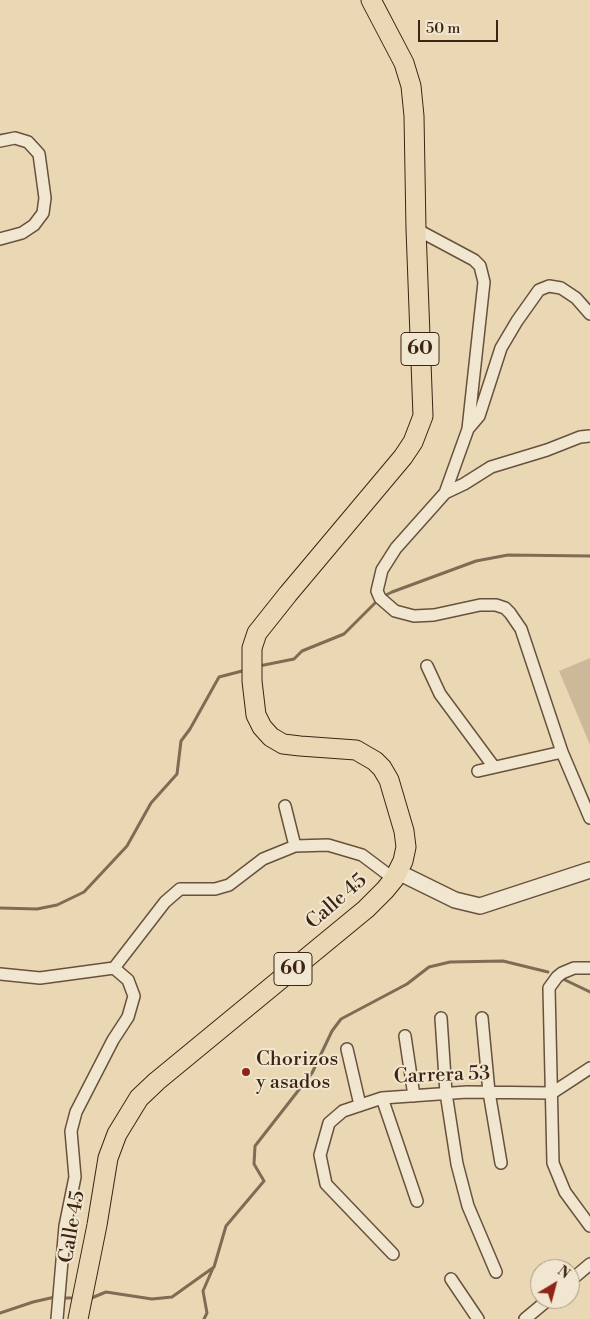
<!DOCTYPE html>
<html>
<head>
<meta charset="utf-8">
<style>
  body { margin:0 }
  #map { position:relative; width:590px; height:1319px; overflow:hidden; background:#ead8b5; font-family:"Libre Bodoni",serif }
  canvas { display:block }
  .north { position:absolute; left:530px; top:1259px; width:50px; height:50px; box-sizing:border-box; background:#f1e6cf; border:1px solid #a99885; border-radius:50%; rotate:37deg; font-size:14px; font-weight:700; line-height:20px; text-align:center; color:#3d2415 }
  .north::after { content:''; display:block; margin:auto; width:18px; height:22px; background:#8f2418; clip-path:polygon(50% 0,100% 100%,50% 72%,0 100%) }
  .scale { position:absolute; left:418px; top:20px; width:80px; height:22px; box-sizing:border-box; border:2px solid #3d2415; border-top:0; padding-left:6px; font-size:15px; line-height:18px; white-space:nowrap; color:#3d2415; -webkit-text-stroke:4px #f1e6cf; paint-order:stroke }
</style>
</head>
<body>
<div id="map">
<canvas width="590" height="1319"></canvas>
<div class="north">N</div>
<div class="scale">50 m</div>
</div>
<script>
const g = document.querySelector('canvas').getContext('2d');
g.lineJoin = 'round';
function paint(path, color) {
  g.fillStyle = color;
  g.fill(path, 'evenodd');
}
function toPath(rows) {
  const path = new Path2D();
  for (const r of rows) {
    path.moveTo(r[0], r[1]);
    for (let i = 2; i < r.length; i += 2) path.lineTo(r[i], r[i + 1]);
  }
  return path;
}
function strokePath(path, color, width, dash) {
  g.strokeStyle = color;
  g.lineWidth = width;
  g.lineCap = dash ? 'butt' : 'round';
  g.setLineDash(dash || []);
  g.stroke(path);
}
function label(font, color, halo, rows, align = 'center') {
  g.font = font + ' "Libre Bodoni",serif';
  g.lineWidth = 4;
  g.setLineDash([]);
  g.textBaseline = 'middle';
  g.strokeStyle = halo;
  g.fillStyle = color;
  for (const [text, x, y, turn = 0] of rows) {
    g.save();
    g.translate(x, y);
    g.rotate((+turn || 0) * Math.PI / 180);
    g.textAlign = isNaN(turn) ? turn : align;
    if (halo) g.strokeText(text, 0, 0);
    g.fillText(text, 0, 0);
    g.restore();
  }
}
const green = toPath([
  [590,658,590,745,559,671]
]);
const stream = toPath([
  [259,666,294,659,302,651,344,634,380,598,392,592,476,561,508,555,590,556],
  [0,908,37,909,57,905,84,892,127,846,151,803,177,774,181,741,190,729,219,677,246,670],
  [563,979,590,992],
  [65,1298,76,1298],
  [89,1299,106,1292,152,1299,172,1297,214,1267,226,1226,264,1181,254,1164,255,1146,312,1073,332,1031,341,1019,407,984,429,967,450,962,503,961,548,972],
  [0,1313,33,1302,55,1297],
  [204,1319,207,1313,203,1291,213,1268]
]);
const minor = toPath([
  [0,141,15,138,28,142,39,154,45,198,43,213,34,225,22,233,0,239],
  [416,229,474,260,480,266,484,282,468,429],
  [590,314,576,298,561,288,549,286,539,290,517,321,501,348,479,416,468,429,445,493,396,548,382,570,377,591,380,598,395,611,414,616,434,615,480,605,496,605,505,608,510,613,521,629,562,752,590,818],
  [445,493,464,484,491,467,547,450,580,437,590,436],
  [427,666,440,694,494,767],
  [478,771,562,752],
  [285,806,295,846,328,845,362,855,394,879],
  [114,968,165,902,180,889,215,889,229,885,263,859,295,846],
  [590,968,574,968,562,973,557,977,549,988,553,1163,565,1192,590,1226],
  [0,974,40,978,114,968,128,980,134,996,128,1017,113,1040,76,1112,71,1131,75,1177,65,1226,57,1319],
  [441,1018,446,1093,457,1164,468,1206,496,1272],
  [482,1018,489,1092,501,1163],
  [405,1036,414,1096],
  [347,1049,360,1105],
  [382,1098,417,1201],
  [393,1254,326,1184,320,1155,329,1123,343,1111,382,1098,467,1092,552,1093,590,1068],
  [451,1279,478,1319],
  [570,1281,590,1264],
  [525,1319,549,1299]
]);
const tertiary = toPath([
  [398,872,455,900,480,906,590,870]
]);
const primary = toPath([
  [78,1319,97,1225,108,1158,117,1134,139,1098,157,1081,366,909,385,890,394,879,403,861,406,847,404,831,389,780,382,768,375,761,356,750,300,746,283,744,271,737,262,727,256,715,252,681,252,648,257,633,288,594,403,457,413,442,423,416,416,229,414,116,411,86,404,63,371,0]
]);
const markers = [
  [246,1072,5,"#8f2418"]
];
const shields = [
  [420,349,38],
  [293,969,38]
];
const shieldNames = [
  ["60",420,349],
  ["60",293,969]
];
const streetNames = [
  ["Calle 45",337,902,-41],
  ["Carrera 53",442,1076,-2],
  ["Calle 45",73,1227,-80]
];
const poiNames = [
  ["Chorizos",256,1060],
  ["y asados",256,1083]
];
paint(green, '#cdb99a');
strokePath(stream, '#816b55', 3);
strokePath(minor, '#68513d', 14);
strokePath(tertiary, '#68513d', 18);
strokePath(primary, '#3d2415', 21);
strokePath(minor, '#f1e6cf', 11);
strokePath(tertiary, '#f1e6cf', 15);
strokePath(primary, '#ead8b5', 19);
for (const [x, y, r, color] of markers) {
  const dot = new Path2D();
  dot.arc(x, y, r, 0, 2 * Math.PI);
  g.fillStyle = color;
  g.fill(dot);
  strokePath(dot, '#f1e6cf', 2);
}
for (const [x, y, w] of shields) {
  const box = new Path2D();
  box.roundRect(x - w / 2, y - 16.5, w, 33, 4);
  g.fillStyle = '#f1e6cf';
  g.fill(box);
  strokePath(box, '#3d2415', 1);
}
label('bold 19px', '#3d2415', null, shieldNames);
label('20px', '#3d2415', '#f1e6cf', streetNames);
label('20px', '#3d2415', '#f1e6cf', poiNames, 'left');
</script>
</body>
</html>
